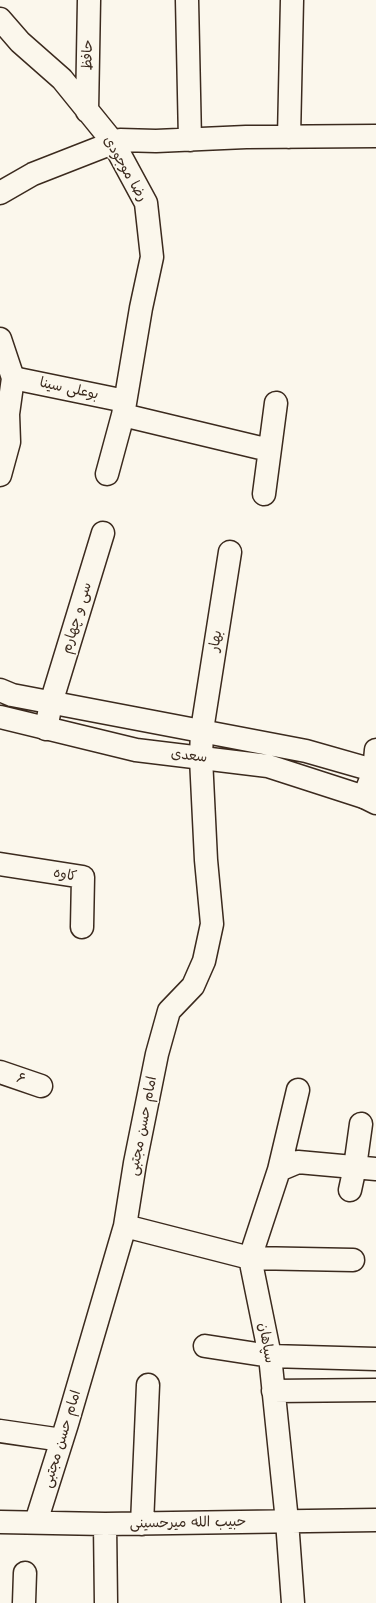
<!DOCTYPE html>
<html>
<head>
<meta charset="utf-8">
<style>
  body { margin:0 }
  canvas { display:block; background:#fbf7ec }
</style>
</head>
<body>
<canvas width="376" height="1603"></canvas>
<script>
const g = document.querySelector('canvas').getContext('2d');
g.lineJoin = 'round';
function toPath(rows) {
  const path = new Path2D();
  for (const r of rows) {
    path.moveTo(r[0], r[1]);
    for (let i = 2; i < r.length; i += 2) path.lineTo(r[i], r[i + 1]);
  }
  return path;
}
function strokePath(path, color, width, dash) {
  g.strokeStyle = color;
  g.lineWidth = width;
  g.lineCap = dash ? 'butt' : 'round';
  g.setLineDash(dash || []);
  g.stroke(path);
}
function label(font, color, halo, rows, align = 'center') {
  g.font = font + ' "Shantell Sans","Playpen Sans Arabic",sans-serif';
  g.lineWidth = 3.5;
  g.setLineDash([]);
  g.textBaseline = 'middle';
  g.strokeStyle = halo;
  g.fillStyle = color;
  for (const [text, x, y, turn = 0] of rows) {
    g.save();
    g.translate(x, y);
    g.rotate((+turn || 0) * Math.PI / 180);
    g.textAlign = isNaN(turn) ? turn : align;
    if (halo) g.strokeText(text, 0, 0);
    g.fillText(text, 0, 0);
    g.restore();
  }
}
const street = toPath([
  [187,0,190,140],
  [0,19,20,42,62,79,113,142,146,203,152,257,141,308,123,415,107,474],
  [87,111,89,0],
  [289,137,292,0],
  [0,193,33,174,120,140,156,141,246,137,376,136],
  [13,378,125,401],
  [123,415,269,450],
  [264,494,276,403],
  [46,729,51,703,103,533],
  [364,797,374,771,376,750],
  [0,864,83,877,82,927],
  [0,1072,41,1086],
  [279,1170,298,1162,376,1169],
  [350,1190,355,1167,361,1124],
  [125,1226,250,1258,353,1260],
  [205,1346,270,1356,376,1359],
  [273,1391,376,1390],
  [0,1431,62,1440],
  [0,1522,105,1524,376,1520],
  [36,1522,67,1424,125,1226,135,1163,157,1054,169,1011,193,986,204,961,212,924,206,860,201,758,202,730,230,552],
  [105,1524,106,1603],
  [142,1524,148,1385],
  [24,1603,25,1573],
  [293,1603,287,1521,270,1356,250,1258,279,1170,298,1090]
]);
const secondary = toPath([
  [0,339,13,378,8,414,9,442,0,475],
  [0,690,12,695,306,751,376,771],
  [0,717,136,750,268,766,364,797,376,803]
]);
const streetNames = [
  ["حافظ",88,55,-89],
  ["رضا موجودی",125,169,60],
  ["بوعلی سینا",69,389,12],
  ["سی و چهارم",77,618,-73],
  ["بهار",216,641,-81],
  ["سعدی",189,756,7],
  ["کاوه",65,875,11],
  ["۶",21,1079,18],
  ["امام حسن مجتبی",143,1126,-79],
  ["سپاهان",266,1343,80],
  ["امام حسن مجتبی",62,1439,-73],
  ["حبیب الله میرحسینی",188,1523,-1]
];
strokePath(street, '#3b2a1e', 25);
strokePath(secondary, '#3b2a1e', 25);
strokePath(street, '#fbf7ec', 22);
strokePath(secondary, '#fbf7ec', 22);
label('14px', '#3b2a1e', '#fbf7ec', streetNames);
</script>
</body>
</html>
